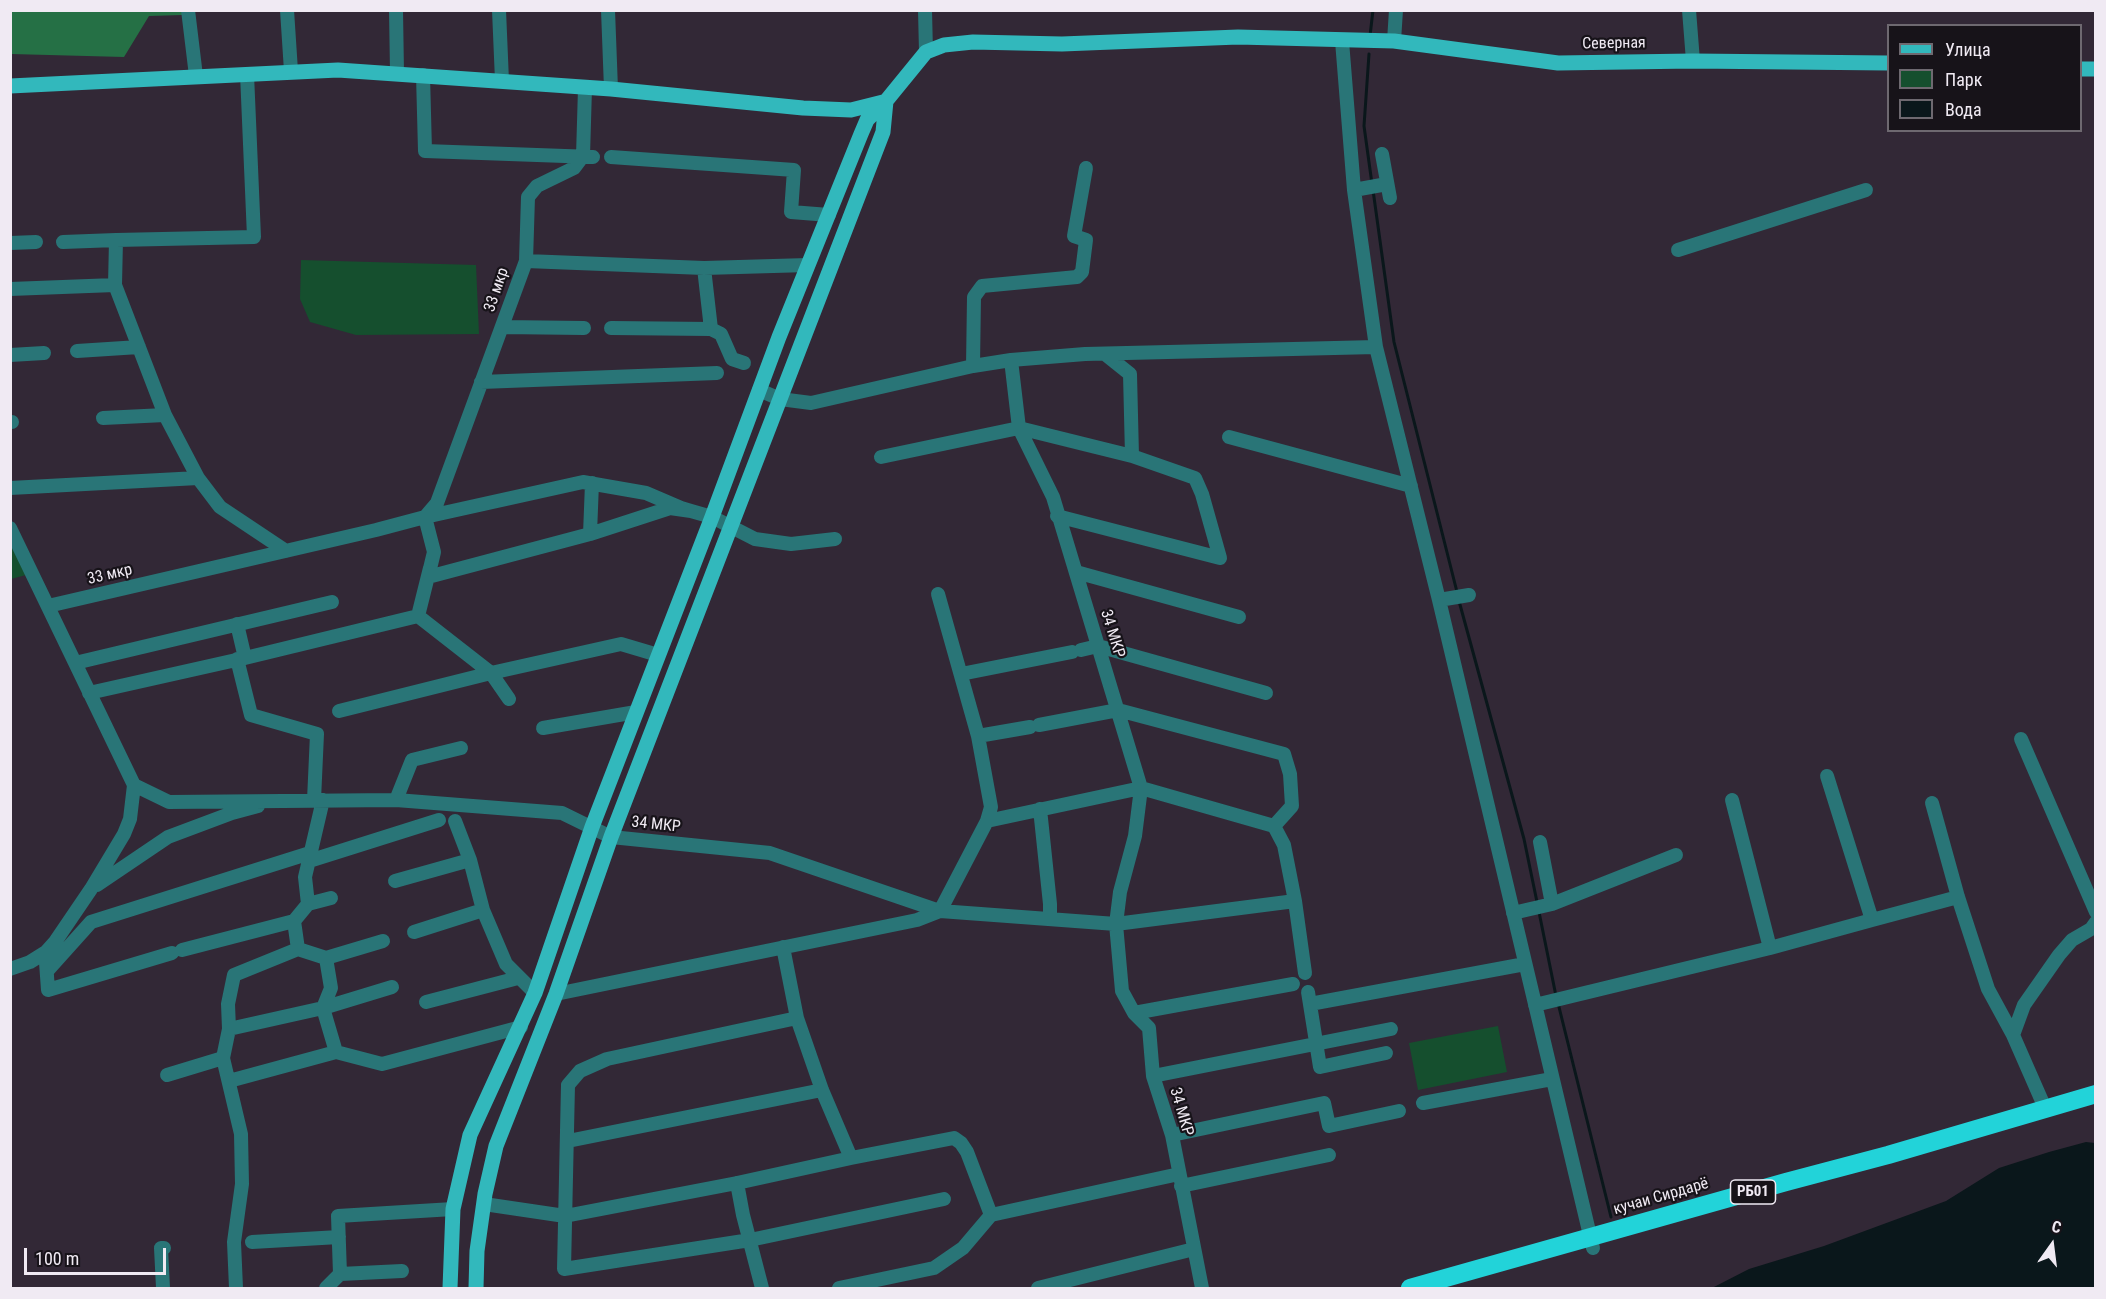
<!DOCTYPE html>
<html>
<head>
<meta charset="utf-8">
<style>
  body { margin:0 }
  #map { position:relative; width:2106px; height:1299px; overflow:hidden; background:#322836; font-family:"Roboto Condensed",sans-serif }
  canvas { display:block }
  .frame { position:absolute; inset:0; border:12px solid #f0eaf3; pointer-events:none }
  .legend { position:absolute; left:1887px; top:24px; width:195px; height:108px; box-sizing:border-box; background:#171319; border:2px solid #6e6970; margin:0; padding:8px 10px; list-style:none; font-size:18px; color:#f0eaf3 }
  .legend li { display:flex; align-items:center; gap:12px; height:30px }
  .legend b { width:30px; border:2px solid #6e6970 }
  .north { position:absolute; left:2022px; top:1215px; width:60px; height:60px; -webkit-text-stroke:4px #171319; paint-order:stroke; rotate:14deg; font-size:16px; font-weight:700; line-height:24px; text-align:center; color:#f0eaf3 }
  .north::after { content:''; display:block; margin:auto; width:21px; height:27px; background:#f0eaf3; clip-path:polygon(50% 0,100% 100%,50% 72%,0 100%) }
  .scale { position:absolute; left:24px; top:1248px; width:142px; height:27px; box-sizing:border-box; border:3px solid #f0eaf3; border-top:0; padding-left:8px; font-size:18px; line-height:21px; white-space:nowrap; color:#f0eaf3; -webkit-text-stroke:4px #171319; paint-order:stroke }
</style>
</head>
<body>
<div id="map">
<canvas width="2106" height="1299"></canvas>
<div class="frame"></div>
<ul class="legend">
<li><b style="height:8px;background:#32b8bc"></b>Улица</li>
<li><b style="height:16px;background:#154f2e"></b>Парк</li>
<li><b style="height:16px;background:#0a171b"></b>Вода</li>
</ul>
<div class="north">С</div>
<div class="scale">100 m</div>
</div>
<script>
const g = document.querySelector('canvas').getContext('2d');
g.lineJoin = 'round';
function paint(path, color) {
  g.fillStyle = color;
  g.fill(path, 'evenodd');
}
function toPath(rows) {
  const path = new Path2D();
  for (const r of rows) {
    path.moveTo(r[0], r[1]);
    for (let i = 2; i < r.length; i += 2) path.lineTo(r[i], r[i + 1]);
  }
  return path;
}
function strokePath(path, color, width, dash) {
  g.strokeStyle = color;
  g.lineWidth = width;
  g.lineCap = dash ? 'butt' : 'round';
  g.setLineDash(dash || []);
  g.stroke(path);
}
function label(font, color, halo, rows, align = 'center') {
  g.font = font + ' "Roboto Condensed",sans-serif';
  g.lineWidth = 4.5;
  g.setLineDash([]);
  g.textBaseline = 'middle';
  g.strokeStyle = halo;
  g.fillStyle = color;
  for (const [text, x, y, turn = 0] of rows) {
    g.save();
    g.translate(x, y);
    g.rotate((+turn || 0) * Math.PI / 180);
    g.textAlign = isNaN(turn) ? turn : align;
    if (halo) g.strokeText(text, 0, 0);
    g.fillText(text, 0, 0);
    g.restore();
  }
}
const green = toPath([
  [301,260,476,265,479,334,356,335,310,322,300,299],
  [10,543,26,575,11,579,10,579],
  [1498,1026,1507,1072,1418,1090,1409,1043]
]);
const forest = toPath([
  [11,11,182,11,182,15,149,16,124,57,11,54]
]);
const water = toPath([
  [2086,1142,2095,1143,2095,1288,1712,1288,1749,1269,1824,1246,1946,1201,1999,1168,2049,1152]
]);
const stream = toPath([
  [1370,36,1373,10],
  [1369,54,1364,126,1372,184],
  [1373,190,1394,342,1457,592],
  [1459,601,1524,839,1537,902],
  [1539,912,1556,996],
  [1558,1003,1611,1217]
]);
const minor = toPath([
  [188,10,196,76],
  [287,10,291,71],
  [396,10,397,72],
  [499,10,502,81],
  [608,10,611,89],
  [925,10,926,52],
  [1689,10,1693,61],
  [1342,41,1354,190,1376,347,1439,600,1593,1248],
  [1394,41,1396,10],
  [247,74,254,237,116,240,115,285,165,415,198,478,220,507,286,551],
  [423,75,425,151,593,157],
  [1382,154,1390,198],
  [611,157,794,170,791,212,829,215],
  [1354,190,1387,184],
  [63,242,116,240],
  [10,243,36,242],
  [1678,250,1866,190],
  [526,261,704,268,808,265],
  [704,268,711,329],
  [10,289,115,285],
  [502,327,584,328],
  [611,328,711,329,721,334,732,359,744,363],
  [77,351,139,347],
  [1105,354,1130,374,1132,456,1195,478,1202,494,1220,558],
  [10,355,44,353],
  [1011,360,1019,428,1053,497,1141,788,1135,836,1120,892,1116,924,1295,901,1305,973],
  [973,366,974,297,982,286,1077,277,1082,272,1086,240,1074,236,1086,168],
  [481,382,717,373],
  [759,390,780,399,811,403,973,366,1011,360,1085,354,1376,347],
  [103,418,165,415],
  [10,422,12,422],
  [1229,437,1411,486],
  [881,457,1019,428,1132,456],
  [10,488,198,478],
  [691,511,670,508,590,534,428,577,434,552,425,517,583,482,646,493,681,508,691,511,712,517,755,539,791,544,835,539],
  [1057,516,1220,558],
  [10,528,134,785,130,819,124,834,91,889,55,942,46,952,30,962,10,969],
  [590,534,592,483],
  [1076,572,1239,617],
  [1439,600,1469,595],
  [48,606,376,530,425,517,437,503,526,261,528,197,537,186,574,168,583,156,585,88],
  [418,616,491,673,509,699],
  [418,616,430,568],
  [237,624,245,658],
  [1081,650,1098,646,1266,693],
  [237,659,251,715,317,734,314,800],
  [75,663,332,602],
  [961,674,1072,652],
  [89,693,245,658,418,616],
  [339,711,491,673,621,644,658,655],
  [1039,725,1118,710,1284,754,1290,774,1292,806,1274,826,1284,845,1295,901],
  [543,728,636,712],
  [978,736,1030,727],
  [2021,739,2096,912],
  [134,785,169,802,396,800,562,813,611,837,770,853,940,911,1116,924,1122,991,1134,1013,1149,1028,1153,1076,1172,1135,1202,1288],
  [396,800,412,760,461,748],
  [1932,803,1958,897,1988,989,2013,1035,2045,1108],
  [1040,809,1050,904,1050,919],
  [455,821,470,860,483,910],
  [987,821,1141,788,1274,826],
  [1540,842,1552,904],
  [309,861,439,820],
  [395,881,470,860],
  [97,885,168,837,232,813,258,806],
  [308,904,331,898],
  [1513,913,1552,904,1676,855],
  [1872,920,1958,897],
  [414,932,483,910,506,964,535,993],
  [783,947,797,1018,822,1090,851,1158,954,1138,961,1143,967,1152,991,1215,1179,1174],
  [1770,948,1872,920,1827,776],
  [298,949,326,958,383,941],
  [182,950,294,921],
  [326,958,331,988,323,1008,336,1052],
  [46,962,48,990,172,953],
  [47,971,91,922,310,853],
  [1308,992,1320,1067,1386,1053],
  [556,994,917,920,940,911,987,821,991,807,978,736,938,594],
  [426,1002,518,978],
  [1310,1004,1525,964],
  [1535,1005,1770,948,1732,800],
  [1134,1013,1293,984],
  [797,1018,607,1059,580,1071,568,1085,564,1269,750,1240,944,1199],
  [229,1029,323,1008,392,987],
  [2013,1035,2024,1005,2059,955,2072,940,2091,929,2096,922],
  [167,1075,223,1058],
  [1153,1076,1391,1029],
  [229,1081,336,1052,382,1064,521,1027],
  [1423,1103,1552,1079],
  [1172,1135,1324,1103,1329,1126,1399,1111],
  [568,1141,822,1090],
  [737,1183,743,1215,762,1288],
  [1181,1186,1329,1155],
  [484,1204,565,1216,737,1183,851,1158],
  [252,1242,339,1237],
  [340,1274,402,1271],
  [163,1288,161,1248,164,1248],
  [236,1288,234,1242,242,1184,241,1134,223,1058,229,1029,228,1004,234,975,298,949,294,921,308,904,305,877,323,800],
  [326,1288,340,1274,338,1216,453,1209],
  [839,1288,934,1268,963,1248,991,1215],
  [1038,1288,1194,1249]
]);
const major = toPath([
  [2080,69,2096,69],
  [10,86,338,70,611,89,803,108,851,110,883,102],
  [450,1288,453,1209,470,1135,535,993,592,827,712,517,779,337,861,134,867,120,886,101,926,52,944,45,973,42,1062,44,1238,37,1394,41,1558,63,1693,61,1888,63],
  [476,1288,477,1251,485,1194,496,1146,556,994,611,837,883,132,886,101]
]);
const highway = toPath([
  [1410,1288,1786,1182,1888,1155,2096,1094]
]);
const shields = [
  [1753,1192,45]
];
const shieldNames = [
  ["РБ01",1753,1192]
];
const streetNames = [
  ["Северная",1614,44,-1],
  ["33 мкр",497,290,-71],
  ["33 мкр",110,575,-13],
  ["34 МКР",1112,634,73],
  ["34 МКР",656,825,6],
  ["34 МКР",1181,1112,74],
  ["кучаи Сирдарё",1661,1197,-16]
];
paint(green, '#154f2e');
paint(forest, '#257045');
paint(water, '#0a171b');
strokePath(stream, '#0a171b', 3);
strokePath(minor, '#297577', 14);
strokePath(major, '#32b8bc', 15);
strokePath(highway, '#22d3d9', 18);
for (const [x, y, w] of shields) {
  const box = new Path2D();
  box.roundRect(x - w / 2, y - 12, w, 24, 4.5);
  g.fillStyle = '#171319';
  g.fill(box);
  strokePath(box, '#f0eaf3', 1.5);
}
label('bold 15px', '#f0eaf3', null, shieldNames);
label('16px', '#f0eaf3', '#171319', streetNames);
</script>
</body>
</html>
